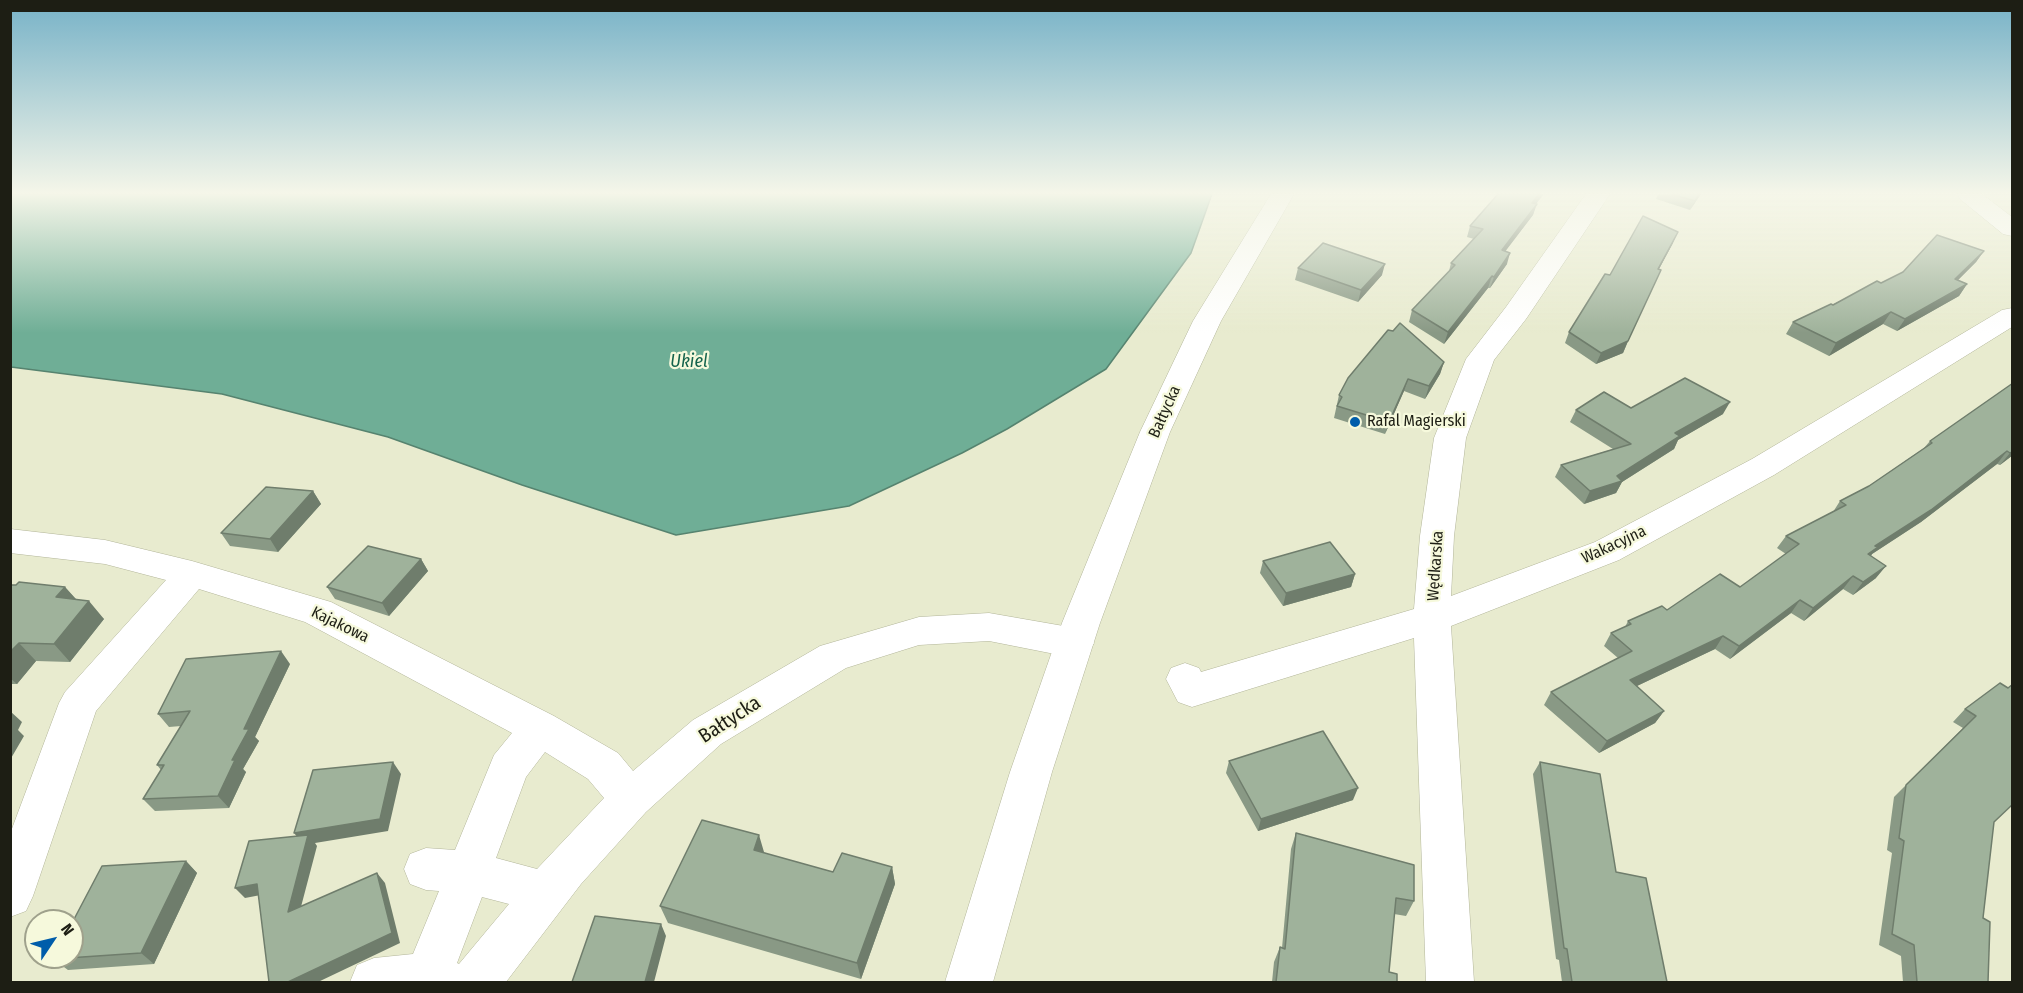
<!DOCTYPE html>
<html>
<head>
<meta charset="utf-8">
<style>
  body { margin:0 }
  #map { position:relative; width:2023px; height:993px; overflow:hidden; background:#e8ebcf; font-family:"Fira Sans Condensed",sans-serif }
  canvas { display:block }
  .frame { position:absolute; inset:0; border:12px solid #1d1e14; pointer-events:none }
  .north { position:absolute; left:24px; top:909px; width:60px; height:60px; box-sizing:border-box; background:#f6f9dc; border:2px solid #9fa18c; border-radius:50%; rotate:55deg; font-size:16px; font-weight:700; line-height:24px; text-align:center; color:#1d1e14 }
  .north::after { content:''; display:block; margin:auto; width:21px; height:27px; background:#005daa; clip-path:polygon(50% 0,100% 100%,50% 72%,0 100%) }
</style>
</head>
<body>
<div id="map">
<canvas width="2023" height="993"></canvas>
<div class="frame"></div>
<div class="north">N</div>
</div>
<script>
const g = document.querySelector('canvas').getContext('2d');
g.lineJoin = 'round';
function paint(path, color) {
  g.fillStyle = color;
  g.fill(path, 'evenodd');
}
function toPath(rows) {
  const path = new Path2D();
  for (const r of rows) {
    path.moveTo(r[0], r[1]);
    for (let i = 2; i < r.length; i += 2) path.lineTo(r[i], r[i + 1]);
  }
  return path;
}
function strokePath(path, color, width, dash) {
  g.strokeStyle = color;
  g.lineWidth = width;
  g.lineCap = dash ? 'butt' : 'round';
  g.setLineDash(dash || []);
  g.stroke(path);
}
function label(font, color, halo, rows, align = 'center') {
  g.font = font + ' "Fira Sans Condensed",sans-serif';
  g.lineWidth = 4.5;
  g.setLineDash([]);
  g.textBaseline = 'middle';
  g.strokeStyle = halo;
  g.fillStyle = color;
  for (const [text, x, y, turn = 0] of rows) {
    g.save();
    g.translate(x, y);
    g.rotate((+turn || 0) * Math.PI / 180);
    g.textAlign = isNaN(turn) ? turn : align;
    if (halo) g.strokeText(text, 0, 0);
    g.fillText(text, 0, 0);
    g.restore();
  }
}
const water = toPath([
  [11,194,1212,194,1191,253,1106,369,1007,429,962,453,849,506,676,535,522,485,388,437,222,394,11,367,11,194]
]);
const minor = toPath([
  [1586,194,1610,194,1526,319,1494,360,1466,438,1454,536,1451,596,1595,542,1752,459,2002,310,2012,308,2012,327,1774,475,1619,560,1451,626,1474,982,1426,982,1414,638,1192,707,1178,702,1166,679,1171,668,1185,663,1199,668,1201,672,1414,609,1420,536,1434,438,1466,359,1506,307,1586,194],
  [1957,194,1982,194,2012,217,2012,236,2003,234,1960,199,1957,194],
  [10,529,105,540,192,561,331,602,554,716,618,753,633,771,693,720,820,646,919,617,989,613,1075,628,1088,633,1094,643,1088,653,1075,658,989,641,919,645,846,668,721,744,646,812,581,884,506,982,350,982,357,965,374,958,413,954,439,891,426,890,410,884,404,869,410,854,426,848,455,850,494,755,512,733,305,622,199,589,96,711,33,896,26,911,10,917,10,834,59,703,65,692,166,580,105,564,10,553,10,529],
  [545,752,588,779,604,798,537,869,496,858,526,777,545,752],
  [482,897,509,904,459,964,457,963,482,897]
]);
const major = toPath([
  [1271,194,1294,194,1221,321,1170,432,1100,623,1052,772,993,982,945,982,1010,772,1062,623,1140,432,1193,321,1271,194]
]);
const wall = toPath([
  [1658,194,1701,194,1690,210,1656,199],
  [1536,204,1533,215,1505,251,1507,264,1490,288,1488,288,1444,344,1409,322,1412,310,1449,271,1451,263,1474,239,1467,237,1470,226],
  [1673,243,1659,269,1623,353,1596,364,1565,343,1569,332,1610,275],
  [1984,251,1976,262,1958,280,1967,284,1959,296,1897,331,1883,324,1829,356,1786,334,1793,322,1881,283],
  [1298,268,1382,275,1358,302,1295,280],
  [1444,362,1440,374,1425,399,1404,391,1385,434,1334,418,1339,395],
  [2013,383,2013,455,2000,465,1997,464,1921,522,1872,554,1871,556,1876,578,1853,595,1843,589,1804,621,1791,613,1730,659,1715,649,1637,686,1664,711,1655,723,1599,753,1544,705,1551,692,1618,658,1604,646,1611,633,1625,627,1628,621,1667,610,1740,587,1786,554,1777,548,1786,536,1833,512,1840,501,1869,486,1924,448,1930,441],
  [1631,408,1723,414,1678,440,1674,449,1622,482,1616,493,1584,504,1555,477,1561,465,1613,449,1570,422,1576,410],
  [313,491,321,504,278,552,230,546,221,533],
  [421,559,428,571,389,616,335,599,327,587],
  [1263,561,1355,574,1351,587,1283,606,1260,573],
  [10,585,65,587,76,599,104,619,70,662,36,661,17,684,10,684],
  [290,664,255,737,259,741,243,769,246,772,229,808,155,811,143,799,161,770,157,765,181,726,169,727,158,714],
  [2008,688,1983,918,1988,982,1903,982,1901,956,1879,945,1892,853,1887,850,1894,797,1963,728,1953,722,1965,709],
  [1229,761,1353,800,1258,831,1226,773],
  [1540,762,1616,872,1667,982,1562,982,1559,960,1556,959,1533,774],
  [1296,833,1414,901,1406,916,1394,914,1389,972,1397,982,1272,982,1274,962,1280,947,1282,948,1291,849],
  [764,853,833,872,892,867,895,884,861,979,668,923,660,906],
  [186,861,197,873,154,964,68,970,53,959]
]);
const shadedWall = toPath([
  [1539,194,1544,194,1528,214,1532,203],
  [1699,194,1701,194,1690,210,1695,201],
  [1537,204,1533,215,1498,261,1502,250],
  [1678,232,1673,243,1653,280,1658,269],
  [1984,251,1976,262,1947,291,1955,279],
  [1510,253,1507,264,1490,288,1494,277],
  [1385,264,1382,275,1358,302,1361,290],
  [1492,276,1488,288,1444,344,1448,332],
  [1967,284,1959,296,1897,331,1905,319],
  [1891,312,1883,324,1829,356,1836,343],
  [1628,341,1623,353,1596,364,1601,353],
  [1444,362,1440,374,1425,399,1429,386],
  [1408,379,1404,391,1385,434,1389,422],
  [1730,402,1723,414,1678,440,1674,449,1622,482,1616,493,1584,504,1590,491,1617,476,1675,433],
  [2007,451,1997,464,1921,522,1872,554,1868,560,1859,566,1875,546],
  [2013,451,2013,455,2000,465,2010,453],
  [313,491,321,504,278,552,270,539],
  [421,559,428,571,389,616,382,603],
  [1886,566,1876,578,1853,595,1863,582],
  [1355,574,1351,587,1283,606,1286,593],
  [1853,576,1843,589,1804,621,1813,608],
  [65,587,81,605,56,597],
  [1800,600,1791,613,1730,659,1739,646],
  [89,601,104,619,70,662,54,644],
  [1723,636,1715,649,1622,693,1630,680],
  [19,643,36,661,17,684,10,678,10,652],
  [281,651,290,664,255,737,259,741,243,769,246,772,229,808,218,796,244,729],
  [10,711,22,722,18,730,24,736,10,760],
  [1664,711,1655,723,1599,753,1607,741],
  [393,762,401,774,388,831,315,843,317,846,297,922,288,912,304,845,294,833],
  [1358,788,1353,800,1258,831,1261,819],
  [759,835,764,852,760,867,754,850],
  [186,861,197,873,154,964,141,953],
  [892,867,895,884,861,979,857,963],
  [377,873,385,883,400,943,318,982,288,982],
  [257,884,266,894,245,898,235,888],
  [661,924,666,936,654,982,645,982]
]);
const building = toPath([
  [1498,194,1539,194,1532,203,1537,204,1502,250,1510,253,1494,277,1492,276,1448,332,1412,310,1455,265,1451,263,1483,229,1470,226,1498,194],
  [1671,194,1699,194,1695,201,1671,194],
  [1643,216,1678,232,1658,269,1661,270,1628,341,1601,353,1569,332,1605,274,1610,275,1643,216],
  [1937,235,1984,251,1955,279,1967,284,1905,319,1891,312,1836,343,1793,322,1831,304,1833,305,1877,281,1881,283,1903,272,1937,235],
  [1323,243,1385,264,1361,290,1298,268,1323,243],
  [1400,323,1444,362,1429,386,1408,379,1389,422,1337,406,1342,397,1339,395,1348,378,1388,330,1393,331,1400,323],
  [1685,378,1730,402,1675,433,1680,436,1617,476,1622,481,1590,491,1561,465,1631,444,1576,410,1604,392,1631,408,1685,378],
  [2013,383,2013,451,2010,453,2007,451,1931,510,1875,546,1878,547,1868,554,1886,566,1863,582,1853,576,1813,608,1800,600,1739,646,1723,636,1630,680,1664,711,1607,741,1551,692,1632,651,1611,633,1631,624,1628,621,1662,606,1667,610,1720,574,1740,587,1799,544,1786,536,1846,505,1840,501,1869,486,1932,443,1930,441,2013,383],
  [266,487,313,491,270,539,221,533,266,487],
  [1330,542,1355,574,1286,593,1263,561,1330,542],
  [368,546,421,559,382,603,327,587,368,546],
  [19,582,65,587,56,597,89,601,54,644,19,643,10,652,10,585,16,585,19,582],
  [281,651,244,729,249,729,232,760,235,760,218,796,143,799,164,765,157,765,190,711,158,714,186,659,281,651],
  [2000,683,2008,688,2013,684,2013,804,1994,822,1983,918,1990,922,1988,982,1917,982,1914,945,1892,934,1904,841,1899,838,1906,785,1976,716,1965,709,2000,683],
  [1323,731,1358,788,1261,819,1229,761,1323,731],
  [393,762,380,819,294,833,313,770,393,762],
  [1540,762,1600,774,1616,872,1646,878,1667,982,1572,982,1567,949,1564,948,1540,762],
  [702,820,759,835,754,850,833,872,842,853,892,867,857,963,660,906,702,820],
  [1296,833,1414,865,1414,901,1396,898,1389,972,1397,974,1397,982,1276,982,1280,947,1285,949,1296,833],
  [308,835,288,912,377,873,392,933,288,982,269,982,257,884,235,888,249,841,308,835],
  [186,861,141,953,53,959,54,957,72,957,72,923,102,866,186,861],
  [595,916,661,924,645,982,572,982,595,916]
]);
const markers = [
  [1355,422,6,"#005daa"]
];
const streetNames = [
  ["Bałtycka",1165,412,-66],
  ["Wakacyjna",1614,545,-25],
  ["Wędkarska",1436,566,-86],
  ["Kajakowa",340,625,26]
];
const poiNames = [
  ["Rafal Magierski",1367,422]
];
const waterNames = [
  ["Ukiel",689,362]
];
const nearStreetnames = [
  ["Bałtycka",730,720,-33]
];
paint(water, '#6fae96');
strokePath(water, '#56836f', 1.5);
strokePath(minor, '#b2b599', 1);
strokePath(major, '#b2b599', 1);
paint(minor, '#fff');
paint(major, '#fff');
paint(wall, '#899985');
paint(shadedWall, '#6f7d6c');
paint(building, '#9fb29b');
strokePath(building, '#6f7d6c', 1.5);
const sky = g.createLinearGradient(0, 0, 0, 333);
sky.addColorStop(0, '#77b2c7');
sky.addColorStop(0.58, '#f5f6e9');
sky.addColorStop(1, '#f5f6e900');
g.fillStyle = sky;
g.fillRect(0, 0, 2023, 333);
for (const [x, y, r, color] of markers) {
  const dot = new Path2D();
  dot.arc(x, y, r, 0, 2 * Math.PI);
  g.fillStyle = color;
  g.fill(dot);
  strokePath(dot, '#f6f9dc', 2);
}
label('16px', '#1d1e14', '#f6f9dc', streetNames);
label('16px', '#1d1e14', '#f6f9dc', poiNames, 'left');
label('italic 18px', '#14634c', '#f6f9dc', waterNames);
label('20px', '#1d1e14', '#f6f9dc', nearStreetnames);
</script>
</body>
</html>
